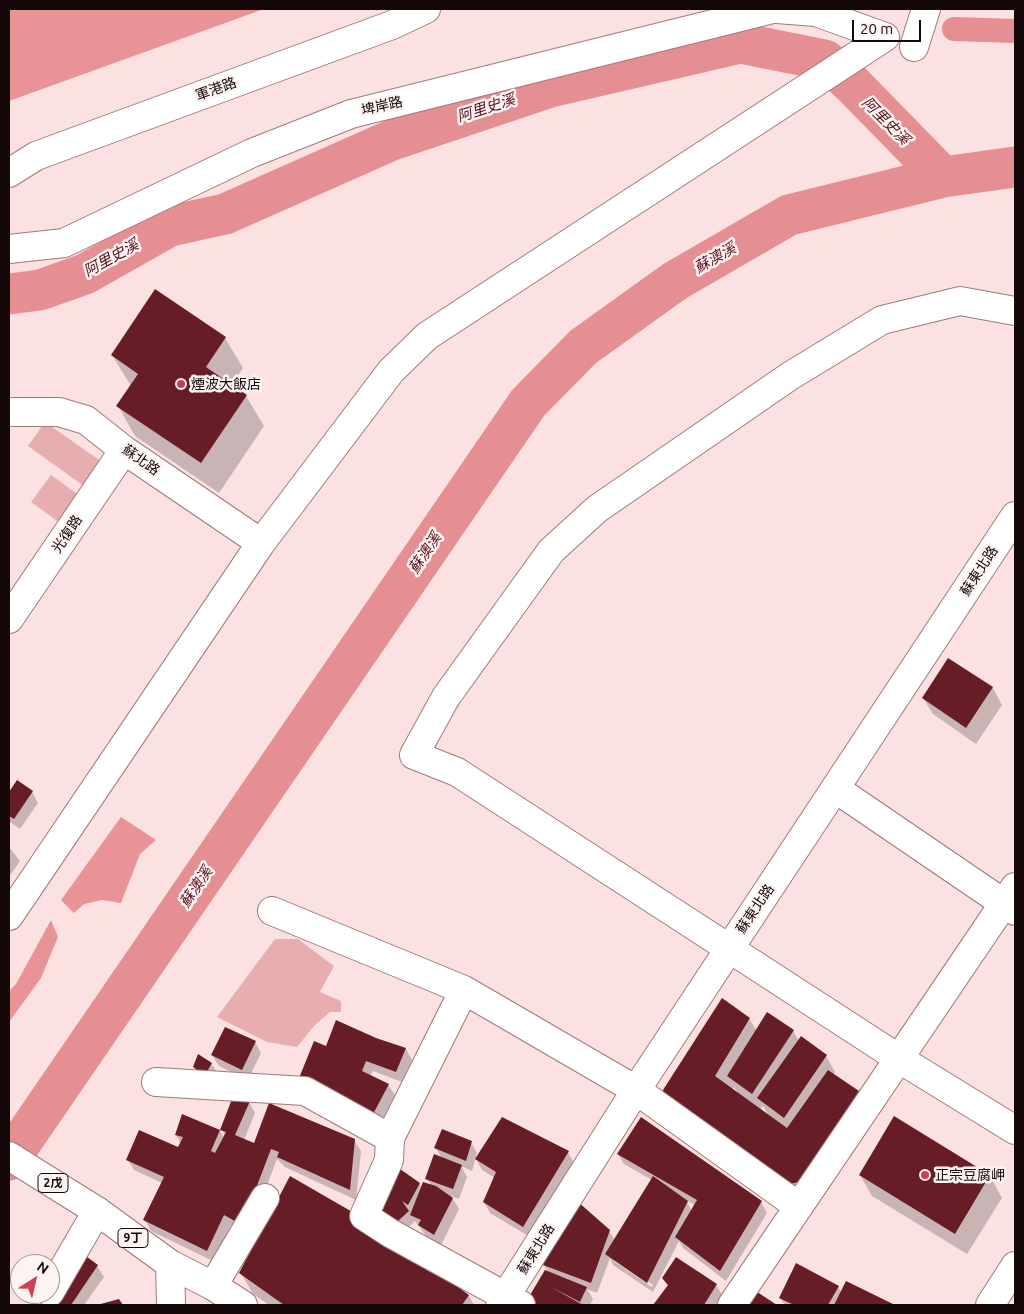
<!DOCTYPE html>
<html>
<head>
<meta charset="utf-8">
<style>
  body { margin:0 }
  #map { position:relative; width:1024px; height:1314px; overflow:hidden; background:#fbe1e1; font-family:Ubuntu,sans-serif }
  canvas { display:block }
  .frame { position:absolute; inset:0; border:10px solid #150808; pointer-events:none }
  .north { position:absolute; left:10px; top:1254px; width:50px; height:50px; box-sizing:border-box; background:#fcf3f3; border:1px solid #a09595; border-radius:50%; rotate:35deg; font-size:14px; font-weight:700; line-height:20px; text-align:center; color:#150808 }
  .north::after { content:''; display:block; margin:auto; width:18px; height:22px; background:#cf3f52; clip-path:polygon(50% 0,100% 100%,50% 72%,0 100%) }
  .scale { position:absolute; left:852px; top:20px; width:69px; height:22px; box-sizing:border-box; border:2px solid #150808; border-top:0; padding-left:6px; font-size:15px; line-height:18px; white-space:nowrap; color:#150808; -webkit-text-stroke:4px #fcf3f3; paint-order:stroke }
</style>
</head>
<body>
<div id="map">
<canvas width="1024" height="1314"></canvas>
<div class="frame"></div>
<div class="north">N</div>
<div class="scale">20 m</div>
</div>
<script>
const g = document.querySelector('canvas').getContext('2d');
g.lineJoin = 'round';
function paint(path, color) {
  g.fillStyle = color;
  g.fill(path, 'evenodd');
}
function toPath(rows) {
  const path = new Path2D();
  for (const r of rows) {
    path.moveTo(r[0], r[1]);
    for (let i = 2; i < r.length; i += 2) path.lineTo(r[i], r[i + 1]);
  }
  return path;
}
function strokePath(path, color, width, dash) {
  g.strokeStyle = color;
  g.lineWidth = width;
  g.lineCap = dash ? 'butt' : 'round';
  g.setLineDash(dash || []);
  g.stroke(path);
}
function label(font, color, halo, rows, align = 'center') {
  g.font = font + ' Ubuntu,"Noto Sans TC",sans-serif';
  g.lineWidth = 5;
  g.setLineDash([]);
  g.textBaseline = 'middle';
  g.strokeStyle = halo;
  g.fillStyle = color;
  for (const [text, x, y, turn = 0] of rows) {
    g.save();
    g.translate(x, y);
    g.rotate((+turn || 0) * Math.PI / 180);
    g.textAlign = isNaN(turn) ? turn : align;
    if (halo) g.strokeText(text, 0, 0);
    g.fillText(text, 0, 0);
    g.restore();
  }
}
const green = toPath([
  [45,422,105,464,88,489,28,446],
  [51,475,80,496,60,523,31,502],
  [275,939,298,939,334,966,320,992,341,1001,341,1012,330,1012,314,1026,297,1047,267,1042,217,1017]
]);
const forest = toPath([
  [9,9,264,9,9,101],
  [121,817,156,840,140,854,121,903,102,900,84,904,74,913,61,900],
  [51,920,58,937,41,978,9,1022,9,991,16,984]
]);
const shadow = toPath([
  [225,338,243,368,231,385,246,396,264,426,219,493,135,436,118,406,131,386,112,355],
  [949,659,993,688,1002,705,976,744,933,714,923,698],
  [17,782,32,792,38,803,20,829,9,821,9,794],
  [9,847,20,861,9,877],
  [749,1019,757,1031,793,1031,799,1041,826,1056,835,1072,833,1075,858,1092,870,1113,815,1202,680,1125],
  [734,1087,739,1095,732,1090],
  [763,1106,770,1118,760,1110],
  [375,1039,406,1049,412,1060,402,1082,373,1071,370,1076,388,1085,395,1095,378,1128,327,1048],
  [255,1042,261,1053,248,1080,219,1066,212,1055],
  [211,1063,218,1074,200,1078,194,1067],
  [249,1102,255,1113,244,1140,255,1144,354,1140,361,1151,356,1200,285,1167,277,1159,248,1235,231,1225,213,1261,151,1231,145,1220,162,1183,134,1170,128,1160,179,1149,181,1144,176,1135,220,1131,224,1138,225,1136,222,1129],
  [895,1118,990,1176,1002,1198,967,1254,872,1196,860,1175],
  [471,1142,477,1153,472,1171,461,1166,467,1177,459,1199,451,1196,459,1209,441,1245,426,1236,415,1221,405,1231,382,1234,469,1296,474,1305,269,1305,253,1294,241,1273,360,1218,372,1218,419,1184,422,1188,431,1185,427,1179,442,1159,436,1148],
  [568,1152,574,1163,530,1237,490,1213,484,1202,495,1178,482,1170,476,1159],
  [618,1154,761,1202,767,1213,726,1281,683,1248,679,1241,653,1292,613,1265,610,1258,597,1293,587,1289,593,1299,590,1305,526,1305,549,1273,544,1265,609,1231,615,1241,652,1180,624,1164],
  [686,1200,696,1206,692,1211],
  [614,1258,653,1285,652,1287,614,1261],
  [69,1245,97,1266,104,1277,84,1305,55,1305,45,1297],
  [676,1259,716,1285,726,1301,723,1305,654,1305,669,1287,663,1278],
  [847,1283,892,1305,785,1305,780,1298,838,1287,842,1293]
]);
const canal = toPath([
  [954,29,1015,31]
]);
const river = toPath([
  [9,294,40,290,85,274,170,226,225,214,392,140,550,87,740,43,825,60,852,84,943,177],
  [9,1160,528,403,583,347,675,281,789,215,943,177,1015,167]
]);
const building = toPath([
  [155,289,226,337,206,367,247,395,201,463,116,406,138,374,111,355],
  [948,658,993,687,966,728,922,698],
  [17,780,33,791,14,819,9,816,9,792],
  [722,998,750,1018,715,1076,787,1128,828,1070,859,1091,803,1181,786,1185,666,1104,663,1090],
  [767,1012,794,1030,752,1094,727,1076],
  [336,1020,376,1038,406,1048,396,1072,366,1061,362,1071,389,1084,371,1118,297,1083,314,1041,326,1046],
  [225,1027,256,1041,242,1070,211,1055],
  [801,1036,827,1055,784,1118,757,1098],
  [198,1054,212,1063,205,1075,193,1067],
  [232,1099,250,1101,235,1135,254,1143,269,1103,355,1139,350,1190,277,1157,279,1152,271,1149,242,1225,224,1215,207,1251,143,1220,164,1177,126,1160,139,1130,178,1147,183,1137,175,1135,182,1114,220,1130],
  [220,1130,226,1132,215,1153,211,1151],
  [894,1116,990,1175,955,1234,859,1175],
  [502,1117,569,1151,523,1227,483,1202,496,1172,475,1159],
  [641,1117,762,1201,720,1271,675,1237,697,1200,617,1154],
  [442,1129,472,1141,466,1161,434,1148],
  [434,1154,462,1165,453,1189,425,1179],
  [390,1162,420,1183,408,1205,402,1201,409,1211,399,1220,391,1232,370,1218],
  [290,1176,361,1217,469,1295,462,1305,284,1305,239,1273],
  [653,1176,688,1201,647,1283,605,1254],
  [423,1182,436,1186,453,1198,434,1235,418,1225,421,1220,410,1215],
  [577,1201,610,1230,591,1283,543,1265],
  [68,1243,98,1265,71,1305,61,1305,47,1294],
  [676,1257,717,1284,704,1305,653,1305,668,1285,662,1278],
  [796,1263,839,1286,828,1305,794,1305,779,1298],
  [545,1270,587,1287,580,1302,551,1287,583,1305,524,1305],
  [846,1281,895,1305,834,1305],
  [748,1286,777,1305,735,1305],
  [119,1299,123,1305,97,1305]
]);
const minor = toPath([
  [777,9,816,12,885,37],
  [914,47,926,9],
  [9,173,36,156,392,25,426,9],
  [9,249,64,243,252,153,351,114,773,9],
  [1015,311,960,301,882,320,790,376,597,509,551,551,446,697,414,755,457,772,898,1058,1015,1130],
  [9,412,59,412,86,420,124,450,261,543],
  [9,619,124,450],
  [836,789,1015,911],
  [272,911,464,990,636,1090,798,1206],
  [9,916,261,543,391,371,427,336,885,37],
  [464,990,390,1138,389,1160,364,1216,390,1233,521,1305],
  [156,1082,305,1091,390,1138],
  [213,1286,265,1198],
  [50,1292,97,1211],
  [500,1305,636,1090,1015,516],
  [732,1305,1015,887]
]);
const major = toPath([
  [9,1156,97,1211,170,1264,213,1286,243,1305],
  [170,1264,171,1305],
  [990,1305,1015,1266]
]);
const markers = [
  [181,384,5,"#cf3f52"],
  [925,1175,5,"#cf3f52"]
];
const shields = [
  [53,1183,30],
  [133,1238,30]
];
const shieldNames = [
  ["2戊",53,1183],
  ["9丁",133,1238]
];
const streetNames = [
  ["軍港路",216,89,-20],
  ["埤岸路",382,106,-13],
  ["蘇北路",141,460,35],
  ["光復路",67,534,-56],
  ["蘇東北路",979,571,-57],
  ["蘇東北路",755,909,-56],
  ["蘇東北路",536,1249,-58]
];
const poiNames = [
  ["煙波大飯店",191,384],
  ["正宗豆腐岬",935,1175]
];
const waterNames = [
  ["阿里史溪",486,108,-18],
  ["阿里史溪",886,121,45],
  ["阿里史溪",111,258,-29],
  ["蘇澳溪",715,258,-30],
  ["蘇澳溪",425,553,-56],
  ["蘇澳溪",196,887,-56]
];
paint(green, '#e8aeaf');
paint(forest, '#ea9397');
paint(shadow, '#0003');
strokePath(canal, '#e68f93', 24);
strokePath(river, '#e68f93', 41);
paint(building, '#661d26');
strokePath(minor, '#a0797a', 30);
strokePath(major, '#a0797a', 30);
strokePath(minor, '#fff', 28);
strokePath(major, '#fff', 28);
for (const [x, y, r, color] of markers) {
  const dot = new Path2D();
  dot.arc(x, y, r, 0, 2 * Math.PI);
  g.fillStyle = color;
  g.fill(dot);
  strokePath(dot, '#fcf3f3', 2);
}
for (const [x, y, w] of shields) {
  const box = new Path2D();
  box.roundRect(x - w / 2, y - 9.5, w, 19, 4);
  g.fillStyle = '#fcf3f3';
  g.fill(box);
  strokePath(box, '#150808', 1);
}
label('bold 12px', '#150808', null, shieldNames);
label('14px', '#150808', '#fcf3f3', streetNames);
label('14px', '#150808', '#fcf3f3', poiNames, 'left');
label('italic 15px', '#590c1a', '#fcf3f3', waterNames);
</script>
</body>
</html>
